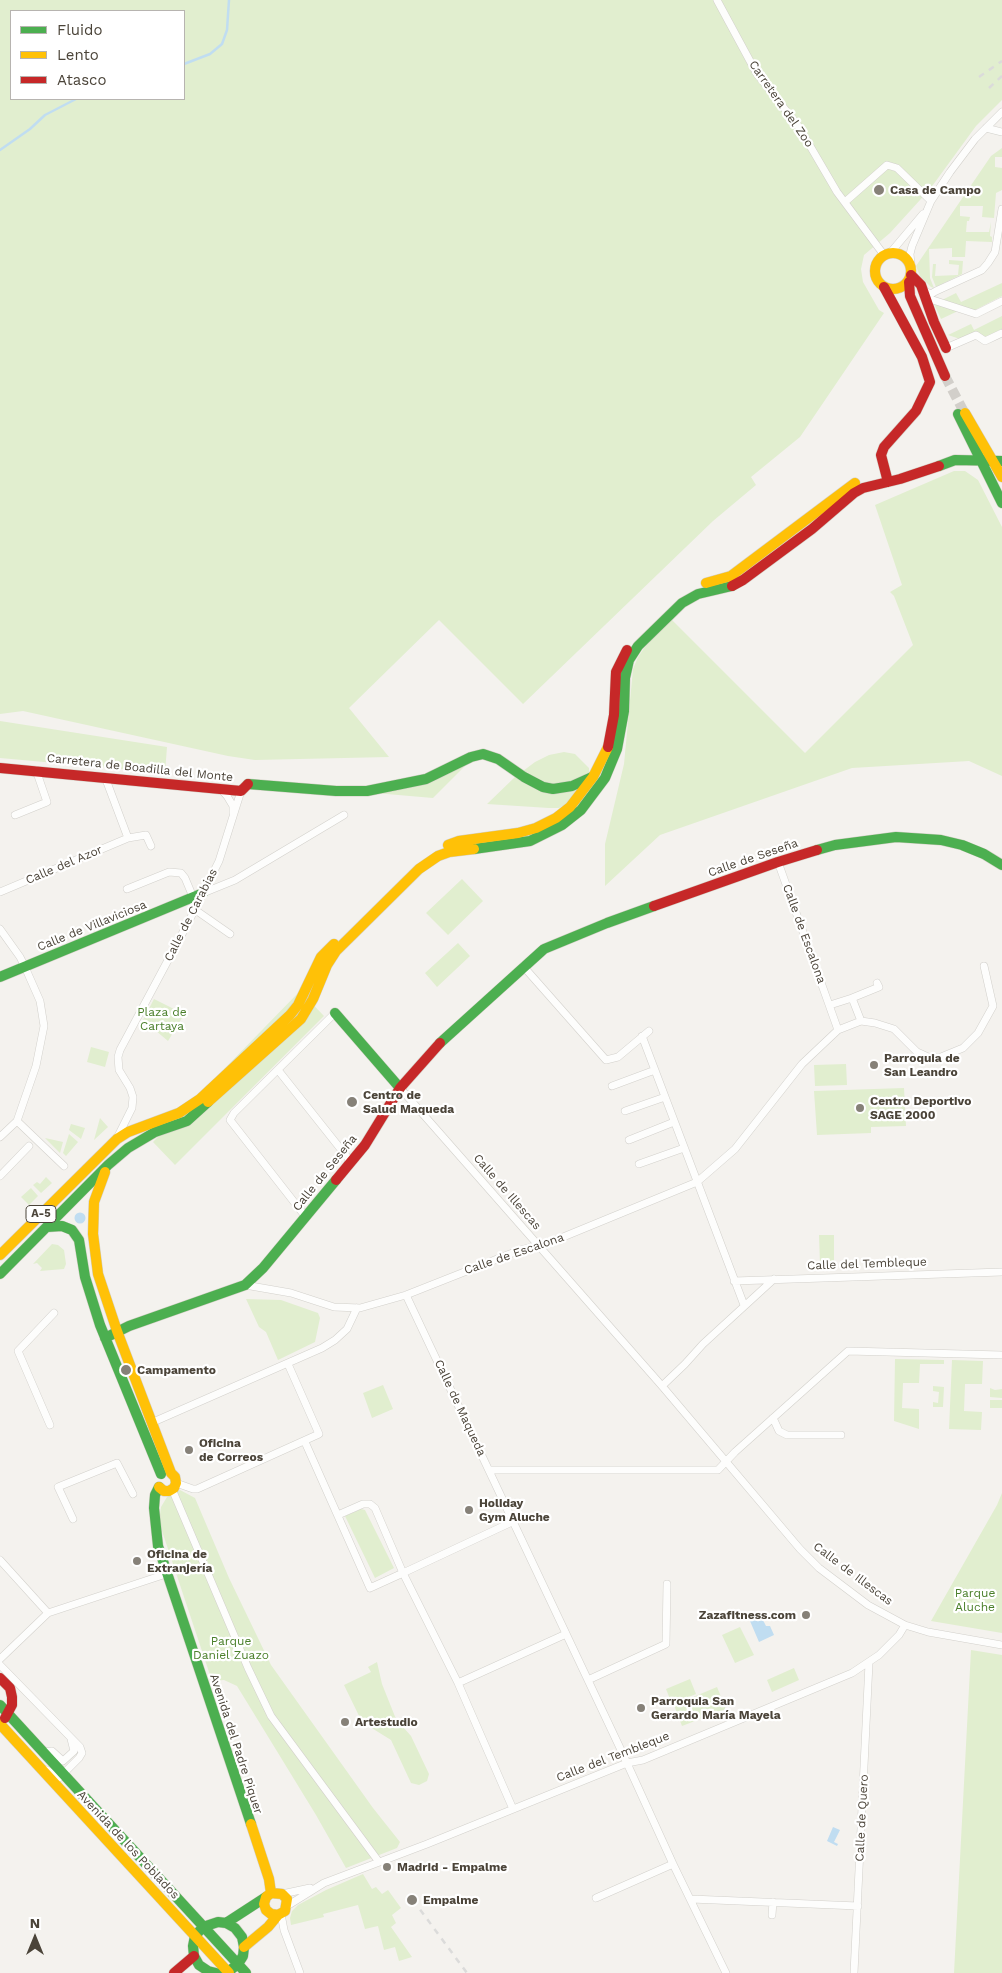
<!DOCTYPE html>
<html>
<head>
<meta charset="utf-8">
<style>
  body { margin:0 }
  #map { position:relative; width:1002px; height:1973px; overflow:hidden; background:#f4f2ee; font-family:"Work Sans",sans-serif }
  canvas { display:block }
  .legend { position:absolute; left:10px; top:10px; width:175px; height:90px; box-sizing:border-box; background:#fff; border:1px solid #b7b4b0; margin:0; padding:6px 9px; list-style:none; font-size:15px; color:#4b4439 }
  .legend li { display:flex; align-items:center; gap:10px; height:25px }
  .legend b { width:25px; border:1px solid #b7b4b0 }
  .north { position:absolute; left:10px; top:1913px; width:50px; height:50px; -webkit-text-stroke:4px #fff; paint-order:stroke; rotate:0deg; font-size:14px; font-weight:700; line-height:20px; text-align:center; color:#4b4439 }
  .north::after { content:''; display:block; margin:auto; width:18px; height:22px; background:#4b4439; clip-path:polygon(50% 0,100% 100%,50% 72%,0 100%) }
</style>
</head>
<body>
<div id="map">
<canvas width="1002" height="1973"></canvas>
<ul class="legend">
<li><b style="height:6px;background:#4caf50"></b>Fluido</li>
<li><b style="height:6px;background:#ffc107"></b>Lento</li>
<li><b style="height:6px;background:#c62828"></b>Atasco</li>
</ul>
<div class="north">N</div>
</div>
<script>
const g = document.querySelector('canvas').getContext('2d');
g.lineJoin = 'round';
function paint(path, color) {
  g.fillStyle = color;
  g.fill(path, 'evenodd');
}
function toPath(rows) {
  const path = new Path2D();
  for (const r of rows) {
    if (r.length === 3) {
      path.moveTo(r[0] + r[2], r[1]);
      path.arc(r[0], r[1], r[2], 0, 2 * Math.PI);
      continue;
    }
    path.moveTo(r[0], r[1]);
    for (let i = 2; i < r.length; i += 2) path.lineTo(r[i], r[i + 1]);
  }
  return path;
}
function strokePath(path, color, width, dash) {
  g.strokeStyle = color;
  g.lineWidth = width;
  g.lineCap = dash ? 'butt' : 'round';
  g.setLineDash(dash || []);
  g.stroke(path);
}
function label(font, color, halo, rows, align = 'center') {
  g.font = font + ' "Work Sans",sans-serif';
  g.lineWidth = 4.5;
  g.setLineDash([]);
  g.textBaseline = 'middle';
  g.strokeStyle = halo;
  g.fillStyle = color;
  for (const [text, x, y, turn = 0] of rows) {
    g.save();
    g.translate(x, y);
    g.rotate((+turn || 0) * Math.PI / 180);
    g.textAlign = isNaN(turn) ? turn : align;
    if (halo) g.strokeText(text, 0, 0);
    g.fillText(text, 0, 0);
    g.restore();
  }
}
const green = toPath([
  [0,0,1002,0,1002,100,976,126,930,189,890,233,864,255,861,269,863,282,879,310,884,313,800,437,751,477,756,485,713,521,523,704,439,620,349,708,389,757,255,760,228,756,23,711,0,714],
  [11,11,184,11,184,99,11,99],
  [1002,148,1002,157,995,157,995,167,1002,168,1002,190,996,193,994,218,982,217,983,206,960,206,960,216,970,217,969,221,967,221,966,232,989,232,991,222,990,236,992,237,992,242,966,241,965,257,952,257,952,248,929,249,930,278,934,288,931,287,920,276,916,266,991,156],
  [949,260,963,261,962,274,936,287,932,277,933,264,936,264,935,276,958,275,959,265,949,264],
  [1002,283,1002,296,973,311,942,300,956,293,961,302],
  [934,304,958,311,941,319],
  [1002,316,1002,329,983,338,960,339,948,335,971,324,974,330],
  [954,471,965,471,978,480,1002,527,1002,776,969,761,852,768,660,835,605,886,605,844,624,764,633,669,638,657,645,647,670,618,805,753,913,645,894,596,890,592,902,585,875,505],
  [0,721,167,747,165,773,0,758],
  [564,752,575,754,589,768,589,778,573,801,559,808,549,808,487,804,515,777,535,762,549,755],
  [470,761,433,798,375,793],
  [462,879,483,901,448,935,426,913],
  [458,943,470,956,437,987,425,973],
  [300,991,324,1016,175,1165,153,1142],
  [154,999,178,1011,179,1010,185,1013,168,1041,143,1020],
  [91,1047,109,1052,105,1067,87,1062],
  [846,1064,847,1085,815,1086,814,1065],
  [904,1088,906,1126,871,1127,871,1133,817,1135,814,1091],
  [100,1118,108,1127,94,1140],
  [71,1124,85,1128,81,1139,69,1130],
  [69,1134,78,1142,66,1156,63,1153],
  [45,1138,63,1142,60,1153],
  [46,1177,52,1183,41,1193,33,1185,37,1182,40,1184],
  [31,1188,38,1196,29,1205,21,1197],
  [819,1235,834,1235,834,1264,820,1264],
  [52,1244,58,1245,64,1250,66,1264,64,1269,40,1271,42,1268,37,1263,33,1264],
  [246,1299,281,1300,318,1313,320,1318,315,1342,278,1360,266,1332,259,1327],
  [895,1359,944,1360,944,1364,920,1364,919,1383,903,1383,902,1408,919,1409,919,1429,894,1421],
  [952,1360,983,1361,982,1384,965,1384,964,1411,982,1412,981,1430,949,1429],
  [383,1385,393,1409,372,1418,363,1393],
  [933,1386,944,1387,943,1407,933,1407,933,1402,938,1403,939,1392,933,1391],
  [990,1388,995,1390,1002,1389,1002,1398,990,1397],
  [990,1400,1002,1400,1002,1408,990,1408],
  [180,1490,195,1498,229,1578,271,1665,373,1808,400,1842,397,1848,346,1868,316,1815,237,1686,224,1680,212,1681,159,1522,161,1507,167,1497],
  [1002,1493,1002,1633,931,1621,997,1505],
  [361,1509,365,1510,394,1568,375,1578,345,1516],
  [740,1627,754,1655,735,1663,722,1635],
  [971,1650,1002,1655,1002,1973,954,1973],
  [377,1662,382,1684,396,1719,411,1736,429,1774,427,1781,419,1785,411,1783,391,1740,362,1722,344,1685,371,1672,368,1667],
  [794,1668,799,1680,772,1692,767,1680],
  [690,1679,696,1694,672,1704,666,1689],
  [717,1687,726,1709,682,1726,674,1705],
  [363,1874,372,1889,376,1887,382,1894,388,1890,401,1908,392,1915,396,1923,391,1927,412,1957,399,1961,395,1947,384,1950,378,1926,365,1929,358,1905,323,1914,324,1917,291,1925,290,1918,292,1911,298,1905,326,1890]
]);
const water = toPath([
  [80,1218,5.5],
  [761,1616,766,1626,770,1626,774,1635,759,1642,750,1621],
  [833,1827,840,1830,834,1842,838,1844,837,1846,827,1841]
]);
const stream = toPath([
  [184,64,210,54,222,44,227,30,229,0],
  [0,150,30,129,45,115,76,99]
]);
const secondaryTunnel = toPath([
  [945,376,964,412]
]);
const street = toPath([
  [717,0,757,74,799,127,837,192,884,255],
  [986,128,1002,132],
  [845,202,887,165,897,168,931,201],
  [891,252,923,214],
  [911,264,910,254,912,246,931,201,950,172,975,139,1002,112],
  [924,291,931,294,936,291,982,270,988,263,995,252,1002,209],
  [933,300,976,314,1002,301],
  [946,348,976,335,985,341,1002,333],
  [220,788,227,796,233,806,233,813],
  [15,815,47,802,36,770],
  [128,838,146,835,151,846],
  [127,889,169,872,181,873,185,878,193,897,194,909,230,934],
  [0,892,128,838,105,777],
  [203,893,235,880,344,815],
  [0,929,20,957,25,967,40,1001,44,1026,36,1066,17,1121,0,1137],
  [523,966,606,1060,618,1057,649,1031],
  [852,998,879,987,877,983],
  [830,1005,852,998,861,1021,838,1030],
  [861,1021,875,1023,894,1029,917,1052,928,1057,941,1057,963,1048,978,1033,993,1006,984,966],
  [642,1036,744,1305],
  [278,1070,351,1162],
  [612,1086,655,1070],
  [400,1088,662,1386,800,1549,819,1568,868,1605,905,1625,928,1632,1002,1645],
  [625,1111,665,1097],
  [17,1121,64,1166],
  [118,1136,132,1108,133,1097,130,1088,119,1070,118,1057,120,1050,190,919,219,861,241,791],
  [629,1140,674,1122],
  [639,1164,684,1148],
  [0,1176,29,1146],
  [305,1216,230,1120,234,1113,335,1013],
  [734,1281,1002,1272],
  [245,1285,291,1293,334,1307,360,1308,406,1295,520,1250,551,1242,697,1182,735,1149,802,1064,838,1030,778,862],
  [406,1295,621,1750,673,1864,726,1973],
  [662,1386,685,1364,703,1344,774,1279],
  [773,1418,779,1431,787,1435,841,1435],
  [151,1423,322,1348,335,1340,347,1329,357,1308],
  [50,1425,18,1351,54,1313],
  [305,1442,370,1588,403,1573,375,1508,370,1504,363,1504,338,1515],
  [489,1470,718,1470,735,1452,848,1351,1002,1355],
  [176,1483,193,1489,197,1489,319,1434,288,1364],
  [172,1489,248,1668,271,1716,379,1862],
  [73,1519,58,1487,117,1463,133,1494],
  [512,1522,403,1573,458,1683,566,1634],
  [0,1560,48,1613],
  [0,1659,48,1613,166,1574],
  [0,1665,80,1747,82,1753,79,1758,59,1778,47,1770],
  [588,1680,666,1644,667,1584],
  [458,1683,513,1809],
  [44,1752,52,1751,63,1761,74,1751,71,1739],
  [282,1894,310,1888],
  [596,1898,673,1864],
  [691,1899,858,1906],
  [287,1906,324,1883,427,1844,627,1763,643,1760,852,1673,879,1655,899,1635,905,1625],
  [281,1914,284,1930,300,1973],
  [772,1915,773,1902],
  [854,1973,869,1663]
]);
const fast = toPath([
  [958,414,1002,503],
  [939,466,955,460,1002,461],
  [248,784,336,791,367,791,426,779,471,757,483,754,498,759,524,777,543,787,553,789,572,786,592,777],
  [474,849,530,841,562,825,581,810,605,778,617,749,624,711,625,678,629,660,638,646,682,603,698,594,732,586],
  [817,850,835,845,896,837,941,840,962,845,984,854,1002,865],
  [0,977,203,893],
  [335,1013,400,1088],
  [440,1043,544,949,607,923,654,906],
  [47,1227,62,1226,72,1230,79,1240,85,1277],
  [0,1274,108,1165,128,1148,155,1132,187,1121,208,1102],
  [85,1277,100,1325,161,1474],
  [105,1338,129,1326,245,1285,263,1268,336,1180],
  [159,1487,155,1495,154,1508,158,1546,251,1824],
  [0,1705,246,1973],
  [226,1923,266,1897],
  [216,1973,208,1971,199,1965,194,1956,193,1946,195,1936,203,1927,218,1922,226,1923,235,1928,242,1937,244,1947,243,1956,238,1964,228,1972,220,1973]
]);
const slow = toPath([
  [893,271,18],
  [965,413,1002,477],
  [706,583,731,576,855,483],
  [448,845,459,841,518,833,536,828,556,818,570,807,593,777,608,747],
  [208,1102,301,1019,313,999,327,965,336,951,419,869,438,856,449,852,474,849],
  [105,1172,94,1202,93,1234,98,1274,117,1331],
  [0,1255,117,1139,128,1132,179,1113,200,1099,290,1015,298,1005,321,957,334,944],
  [117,1331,171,1473,175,1477,176,1483,174,1488,169,1491,164,1491,159,1487],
  [0,1724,229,1973],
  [251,1824,269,1879,271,1893],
  [244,1947,268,1927,278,1915,285,1911,287,1899,282,1894,271,1893,266,1897,264,1904,266,1910,271,1914,278,1915]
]);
const jam = toPath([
  [911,275,921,285,934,322,946,348],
  [909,282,910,296,945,376],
  [884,287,922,357,930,382,916,411,884,447,881,455,888,482],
  [732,586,743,580,812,529,854,493,863,488,900,479,939,466],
  [608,747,614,715,616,672,627,650],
  [0,768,241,791,248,784],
  [654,906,778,862,817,850],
  [336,1180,365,1145,400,1088,440,1043],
  [0,1678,10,1688,12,1697,12,1705,5,1718],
  [174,1973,194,1956]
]);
const rail = toPath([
  [979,77,1002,61],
  [989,88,1002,76],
  [413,1900,467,1973]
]);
const markers = [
  [879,190,6,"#868178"],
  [874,1065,5,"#868178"],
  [352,1102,6,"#868178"],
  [860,1108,5,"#868178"],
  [126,1370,6,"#868178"],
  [189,1450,5,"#868178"],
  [469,1510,5,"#868178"],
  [137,1561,5,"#868178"],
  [806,1615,5,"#868178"],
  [641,1708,5,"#868178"],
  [345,1722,5,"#868178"],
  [387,1867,5,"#868178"],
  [412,1900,6,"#868178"]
];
const shields = [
  [41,1214,30]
];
const shieldNames = [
  ["A-5",41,1214]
];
const streetNames = [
  ["Carretera del Zoo",781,104,55],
  ["Carretera de Boadilla del Monte",140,768,6],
  ["Calle de Seseña",753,858,-19],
  ["Calle del Azor",64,865,-23],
  ["Calle de Carabias",191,915,-63],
  ["Calle de Villaviciosa",92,926,-22],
  ["Calle de Escalona",804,934,70],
  ["Calle de Seseña",325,1173,-51],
  ["Calle de Illescas",507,1192,49],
  ["Calle de Escalona",514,1254,-19],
  ["Calle del Tembleque",867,1264,-2],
  ["Calle de Maqueda",460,1408,65],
  ["Calle de Illescas",853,1574,37],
  ["Avenida del Padre Piquer",236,1744,72],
  ["Calle del Tembleque",613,1757,-21],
  ["Calle de Quero",862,1818,-87],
  ["Avenida de los Poblados",128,1845,47]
];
const poiNames = [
  ["Casa de Campo",890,190],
  ["Parroquia de",884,1058],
  ["San Leandro",884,1072],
  ["Centro de",363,1095],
  ["Salud Maqueda",363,1109],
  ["Centro Deportivo",870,1101],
  ["SAGE 2000",870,1115],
  ["Campamento",137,1370],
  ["Oficina",199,1443],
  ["de Correos",199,1457],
  ["Holiday",479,1503],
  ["Gym Aluche",479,1517],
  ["Oficina de",147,1554],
  ["Extranjería",147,1568],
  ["Zazafitness.com",796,1615,"right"],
  ["Parroquia San",651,1701],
  ["Gerardo María Mayela",651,1715],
  ["Artestudio",355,1722],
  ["Madrid - Empalme",397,1867],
  ["Empalme",423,1900]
];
const parkNames = [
  ["Plaza de",162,1012],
  ["Cartaya",162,1026],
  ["Parque",975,1593],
  ["Aluche",975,1607],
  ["Parque",231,1641],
  ["Daniel Zuazo",231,1655]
];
paint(green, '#e1eecf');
paint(water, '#c0ddf1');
strokePath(stream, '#c0ddf1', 2.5);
strokePath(secondaryTunnel, '#d2cfca', 10, [10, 5]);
strokePath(street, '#d2d0cb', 8);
strokePath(fast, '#d3cfc5', 11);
strokePath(slow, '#d3cfc5', 11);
strokePath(jam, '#d3cfc5', 11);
strokePath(street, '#fdfdfc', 7);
strokePath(fast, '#4caf50', 10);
strokePath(slow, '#ffc107', 10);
strokePath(jam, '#c62828', 10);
strokePath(rail, '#dbdbda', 2.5, [6, 6]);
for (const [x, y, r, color] of markers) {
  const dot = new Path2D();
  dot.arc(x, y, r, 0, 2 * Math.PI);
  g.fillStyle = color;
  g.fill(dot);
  strokePath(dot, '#fff', 2);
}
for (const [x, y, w] of shields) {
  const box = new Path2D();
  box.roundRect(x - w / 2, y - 8.5, w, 17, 4);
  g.fillStyle = '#fff';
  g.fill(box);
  strokePath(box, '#4b4439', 1);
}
label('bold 11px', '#4b4439', null, shieldNames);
label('12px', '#4b4439', '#fff', streetNames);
label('bold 12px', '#4b4439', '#fff', poiNames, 'left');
label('12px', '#4a7f2a', '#fff', parkNames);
</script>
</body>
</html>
